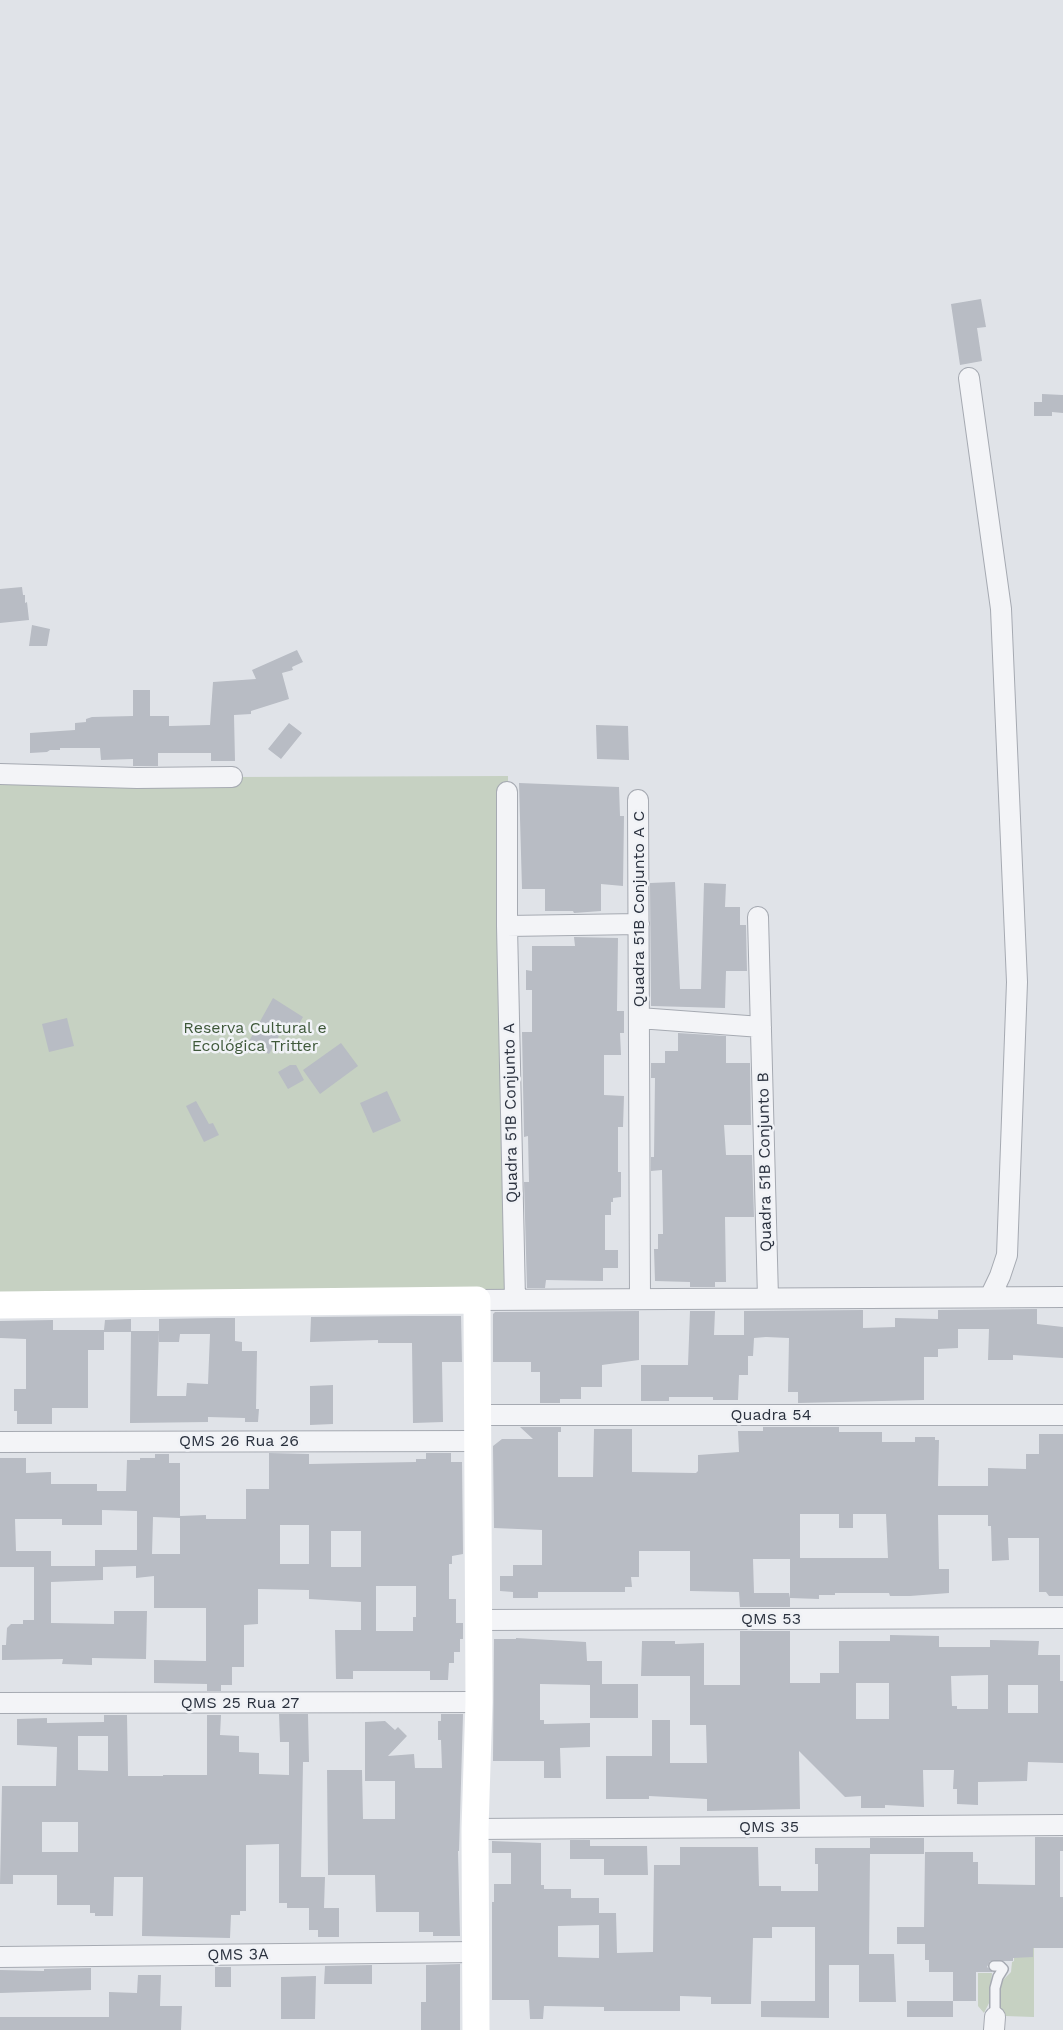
<!DOCTYPE html>
<html>
<head>
<meta charset="utf-8">
<style>
  body { margin:0 }
  canvas { display:block; background:#e0e3e8 }
</style>
</head>
<body>
<canvas width="1063" height="2030"></canvas>
<script>
const g = document.querySelector('canvas').getContext('2d');
g.lineJoin = 'round';
function paint(path, color) {
  g.fillStyle = color;
  g.fill(path, 'evenodd');
}
function toPath(rows) {
  const path = new Path2D();
  for (const r of rows) {
    path.moveTo(r[0], r[1]);
    for (let i = 2; i < r.length; i += 2) path.lineTo(r[i], r[i + 1]);
  }
  return path;
}
function strokePath(path, color, width, dash) {
  g.strokeStyle = color;
  g.lineWidth = width;
  g.lineCap = dash ? 'butt' : 'round';
  g.setLineDash(dash || []);
  g.stroke(path);
}
function label(font, color, halo, rows, align = 'center') {
  g.font = font + ' "Work Sans",sans-serif';
  g.lineWidth = 5;
  g.setLineDash([]);
  g.textBaseline = 'middle';
  g.strokeStyle = halo;
  g.fillStyle = color;
  for (const [text, x, y, turn = 0] of rows) {
    g.save();
    g.translate(x, y);
    g.rotate((+turn || 0) * Math.PI / 180);
    g.textAlign = isNaN(turn) ? turn : align;
    if (halo) g.strokeText(text, 0, 0);
    g.fillText(text, 0, 0);
    g.restore();
  }
}
const green = toPath([
  [0,771,232,777,508,776,512,1296,0,1303],
  [1014,1926,1034,1926,1034,2017,1005,2016,997,2003,1001,1982,1011,1972,1012,1962,1014,1961],
  [978,1973,992,1973,990,2001,984,2013,978,2006]
]);
const building = toPath([
  [981,299,986,327,977,328,982,361,960,365,951,304],
  [1042,394,1063,395,1063,413,1052,412,1052,416,1034,416,1034,402,1042,402],
  [22,587,23,595,25,595,25,603,27,602,29,620,0,623,0,589],
  [32,625,50,629,47,646,29,646],
  [297,650,303,662,292,667,293,670,282,673,289,699,251,711,251,714,234,715,235,761,211,761,211,753,158,753,158,766,133,766,133,759,101,760,100,748,60,748,60,750,50,750,47,752,30,753,30,733,75,730,75,723,86,722,86,719,92,717,133,716,133,690,150,690,150,716,169,716,169,726,210,725,213,682,256,679,252,670],
  [289,723,302,733,281,759,268,749],
  [596,725,628,726,629,760,597,759],
  [519,783,619,787,620,816,624,816,623,886,601,884,601,911,574,913,573,911,545,911,545,889,522,889],
  [675,882,680,989,701,989,704,883,726,884,725,907,740,907,740,925,746,925,747,971,726,971,725,1008,651,1006,650,883],
  [574,937,618,938,617,1011,624,1011,624,1033,620,1033,621,1055,604,1055,604,1095,624,1096,623,1127,618,1127,618,1172,621,1172,621,1197,613,1198,613,1202,611,1202,611,1215,605,1215,605,1250,618,1250,618,1268,603,1268,603,1281,546,1280,545,1288,527,1288,524,1182,529,1182,528,1136,524,1137,522,1032,532,1032,532,990,526,990,526,970,532,971,532,946,575,946],
  [273,998,303,1017,295,1031,285,1025,269,1054,248,1043],
  [67,1018,74,1046,49,1052,42,1024],
  [678,1033,726,1036,726,1063,750,1063,751,1125,724,1125,726,1155,752,1155,754,1217,725,1217,726,1282,715,1282,715,1287,690,1287,690,1282,655,1281,654,1249,658,1249,658,1234,663,1234,662,1170,651,1171,651,1157,654,1157,655,1078,651,1078,651,1063,665,1063,665,1051,678,1051],
  [341,1043,358,1066,320,1094,303,1070],
  [290,1065,296,1065,304,1080,288,1089,278,1072],
  [387,1091,401,1121,373,1133,360,1103],
  [196,1101,209,1124,213,1123,219,1135,204,1142,186,1106],
  [1037,1309,1037,1324,1063,1327,1063,1358,1013,1355,1013,1360,988,1360,989,1329,958,1329,958,1348,938,1349,938,1357,924,1357,924,1400,798,1403,798,1392,788,1392,789,1338,766,1337,754,1338,753,1356,748,1356,748,1375,739,1375,738,1400,713,1400,713,1397,669,1397,669,1401,641,1401,641,1365,688,1365,690,1311,715,1311,714,1335,744,1335,744,1311,863,1310,863,1328,895,1327,895,1318,938,1319,938,1310],
  [639,1311,639,1360,602,1365,602,1387,581,1387,581,1399,560,1399,560,1403,540,1403,540,1372,531,1372,531,1362,493,1362,493,1314,495,1312],
  [411,1316,461,1316,462,1362,442,1362,443,1422,413,1423,412,1343,378,1343,378,1340,310,1342,311,1317],
  [218,1318,235,1318,235,1341,242,1342,242,1351,257,1351,256,1409,259,1409,258,1422,245,1422,245,1418,208,1417,208,1422,130,1423,131,1331,159,1331,159,1319],
  [159,1331,159,1342,179,1342,180,1334,210,1334,208,1384,187,1383,186,1396,157,1396],
  [131,1319,131,1332,104,1332,104,1350,88,1350,88,1408,52,1408,52,1424,17,1424,17,1411,14,1411,14,1389,26,1389,26,1339,0,1338,0,1321,53,1320,53,1330,104,1330,105,1320],
  [333,1385,333,1424,310,1425,310,1386],
  [520,1427,561,1427,561,1432,558,1432,558,1477,593,1477,594,1429,632,1429,632,1472,696,1473,698,1471,698,1455,739,1452,738,1431,763,1431,763,1427,839,1427,839,1432,882,1432,882,1442,915,1442,915,1437,935,1437,935,1440,939,1440,938,1486,988,1486,988,1468,1026,1469,1026,1454,1039,1454,1039,1434,1063,1434,1063,1596,1049,1596,1046,1592,1039,1592,1039,1538,1008,1538,1009,1560,992,1561,991,1526,988,1526,988,1515,938,1515,939,1569,949,1569,949,1593,910,1596,890,1596,889,1593,835,1593,835,1595,819,1595,819,1599,790,1598,790,1607,740,1607,739,1592,690,1591,690,1551,639,1551,639,1577,631,1577,632,1587,625,1587,625,1592,538,1592,538,1598,513,1598,513,1592,500,1591,500,1576,513,1576,513,1565,542,1565,542,1530,494,1528,493,1446,502,1439,533,1439],
  [800,1514,839,1514,839,1528,853,1528,853,1514,886,1514,888,1558,800,1558],
  [753,1559,790,1559,790,1598,789,1593,754,1593],
  [269,1453,309,1454,309,1464,416,1462,416,1459,426,1459,426,1453,451,1453,451,1462,462,1462,463,1554,452,1556,452,1564,449,1564,449,1599,456,1599,456,1623,463,1623,463,1639,460,1639,460,1652,454,1652,454,1663,449,1663,448,1680,430,1680,430,1671,353,1671,353,1679,336,1679,335,1630,361,1630,361,1602,309,1599,309,1590,258,1589,258,1624,244,1625,244,1667,232,1667,232,1685,221,1685,221,1691,207,1691,207,1684,154,1683,154,1660,206,1661,206,1608,154,1608,154,1576,136,1578,136,1566,103,1567,103,1580,51,1582,51,1623,114,1624,114,1611,147,1611,146,1659,92,1658,92,1665,62,1664,63,1659,2,1660,2,1645,6,1645,7,1628,11,1624,23,1624,23,1620,34,1620,34,1567,0,1567,0,1458,26,1458,26,1473,51,1472,51,1484,97,1484,97,1491,126,1491,127,1460,140,1460,140,1458,155,1458,155,1454,169,1454,169,1463,180,1463,180,1516,206,1515,206,1519,246,1519,246,1489,269,1489],
  [102,1510,137,1511,137,1550,95,1550,95,1566,51,1566,51,1551,16,1551,15,1519,62,1519,62,1525,102,1525],
  [180,1516,180,1554,152,1554,153,1517,180,1518],
  [280,1525,309,1525,309,1564,280,1564],
  [331,1531,361,1531,361,1567,331,1567],
  [376,1586,416,1586,416,1617,413,1617,413,1631,376,1631],
  [740,1631,790,1631,790,1683,820,1683,820,1673,839,1673,839,1641,890,1641,890,1635,939,1636,939,1647,990,1647,990,1640,1039,1641,1038,1655,1060,1655,1060,1681,1063,1681,1063,1763,1028,1762,1027,1781,978,1782,978,1805,957,1804,957,1789,953,1789,954,1770,923,1770,924,1807,885,1805,885,1808,861,1808,861,1796,845,1797,799,1751,800,1809,707,1811,707,1799,649,1796,649,1799,606,1799,606,1756,652,1756,652,1720,670,1720,670,1763,707,1763,706,1725,690,1725,690,1676,641,1676,642,1641,675,1641,675,1644,704,1643,704,1685,740,1685],
  [988,1675,988,1709,957,1709,957,1706,952,1706,951,1676],
  [856,1683,889,1683,889,1719,856,1719],
  [1008,1685,1038,1685,1038,1713,1008,1713],
  [516,1638,586,1642,587,1661,602,1661,602,1684,638,1684,638,1718,590,1718,590,1685,540,1684,540,1720,544,1720,544,1724,590,1723,590,1747,560,1748,561,1778,544,1778,544,1761,493,1761,494,1639,516,1639],
  [279,1714,308,1714,309,1762,303,1762,301,1877,325,1877,324,1908,339,1908,339,1937,318,1937,318,1930,309,1930,309,1908,287,1908,287,1903,279,1903,279,1844,246,1845,246,1911,240,1911,240,1915,231,1915,230,1938,142,1936,143,1877,114,1877,113,1916,95,1916,95,1913,90,1913,90,1905,57,1905,57,1875,13,1875,13,1884,0,1884,2,1786,56,1786,57,1747,17,1745,17,1719,47,1718,47,1723,104,1722,104,1715,127,1715,128,1776,163,1776,163,1775,207,1775,207,1715,221,1715,220,1735,239,1736,239,1752,259,1753,259,1774,289,1775,289,1742,280,1742],
  [78,1736,108,1736,108,1771,78,1770],
  [42,1822,78,1822,78,1852,42,1852],
  [441,1714,463,1714,459,1851,458,1851,460,1936,433,1936,433,1932,419,1932,419,1912,376,1912,375,1875,328,1875,327,1770,362,1770,363,1819,395,1819,395,1781,365,1781,365,1722,385,1721,395,1730,398,1727,407,1736,388,1756,414,1754,415,1768,442,1768,441,1740,438,1740,438,1721,441,1721],
  [1035,1837,1063,1837,1063,1851,1060,1851,1060,1897,1063,1897,1063,1948,1033,1948,1033,1957,1013,1958,1013,1961,990,1961,987,1967,993,1972,976,1972,976,2001,953,2001,953,2017,907,2017,907,2001,953,2001,953,1972,929,1972,929,1960,925,1960,925,1944,897,1944,897,1927,924,1927,925,1852,973,1852,973,1862,978,1862,978,1884,1035,1885],
  [870,1838,924,1838,924,1854,870,1854,869,1954,894,1954,896,2002,859,2002,859,1965,829,1965,829,2018,761,2017,761,2001,815,2001,815,1927,772,1927,772,1938,753,1938,751,2004,711,2004,711,1997,680,1996,680,2011,604,2011,604,2007,544,2006,543,2019,530,2019,529,2000,492,2000,492,1902,494,1902,494,1884,511,1884,511,1853,492,1853,492,1841,541,1843,541,1885,544,1885,544,1889,571,1889,571,1898,599,1898,599,1913,616,1913,617,1953,653,1952,654,1865,680,1865,680,1847,758,1847,759,1886,781,1886,781,1891,818,1891,818,1864,815,1864,815,1848,870,1848],
  [599,1925,599,1958,558,1957,558,1926],
  [570,1840,590,1840,590,1846,647,1846,648,1875,604,1875,604,1859,570,1859],
  [460,1964,460,2030,421,2030,421,2002,426,2002,426,1965],
  [372,1965,372,1984,324,1984,325,1966],
  [215,1967,231,1967,231,1987,215,1987],
  [91,1968,91,1990,0,1993,0,1970,44,1971,44,1969],
  [138,1975,161,1975,160,2006,182,2006,181,2030,0,2030,0,2017,109,2017,109,1992,137,1993],
  [316,1976,315,2019,281,2019,281,1977]
]);
const lane = toPath([
  [994,1966,1000,1966,1003,1969,998,1977,995,1988,995,2017]
]);
const street = toPath([
  [969,378,1001,609,1017,982,1007,1255,1000,1276,990,1297],
  [0,774,137,778,232,777],
  [507,792,507,926,515,1299],
  [638,800,640,1298],
  [758,917,768,1298],
  [507,926,639,924],
  [639,1018,761,1027],
  [477,1300,1063,1297],
  [479,1415,1063,1415],
  [0,1442,478,1441],
  [479,1620,1063,1618],
  [0,1703,479,1702],
  [475,1829,1063,1825],
  [0,1957,476,1952],
  [994,2030,995,2017]
]);
const secondary = toPath([
  [0,1305,477,1300,479,1702,475,1829,476,2030]
]);
const streetNames = [
  ["Quadra 51B Conjunto A C",639,909,-90],
  ["Quadra 51B Conjunto A",511,1113,-91],
  ["Quadra 51B Conjunto B",765,1162,-91],
  ["Quadra 54",771,1415],
  ["QMS 26 Rua 26",239,1441],
  ["QMS 53",771,1619],
  ["QMS 25 Rua 27",240,1703],
  ["QMS 35",769,1827],
  ["QMS 3A",238,1955,-1]
];
const parkNames = [
  ["Reserva Cultural e",255,1028],
  ["Ecológica Tritter",255,1046]
];
paint(green, '#c6d1c2');
paint(building, '#b8bcc4');
strokePath(lane, '#a6aab2', 12);
strokePath(street, '#a6aab2', 22);
strokePath(lane, '#f3f4f7', 9);
strokePath(street, '#f3f4f7', 20);
strokePath(secondary, '#fff', 27);
label('16px', '#2a313e', '#f0f2f6', streetNames);
label('16px', '#3e5839', '#f0f2f6', parkNames);
</script>
</body>
</html>
